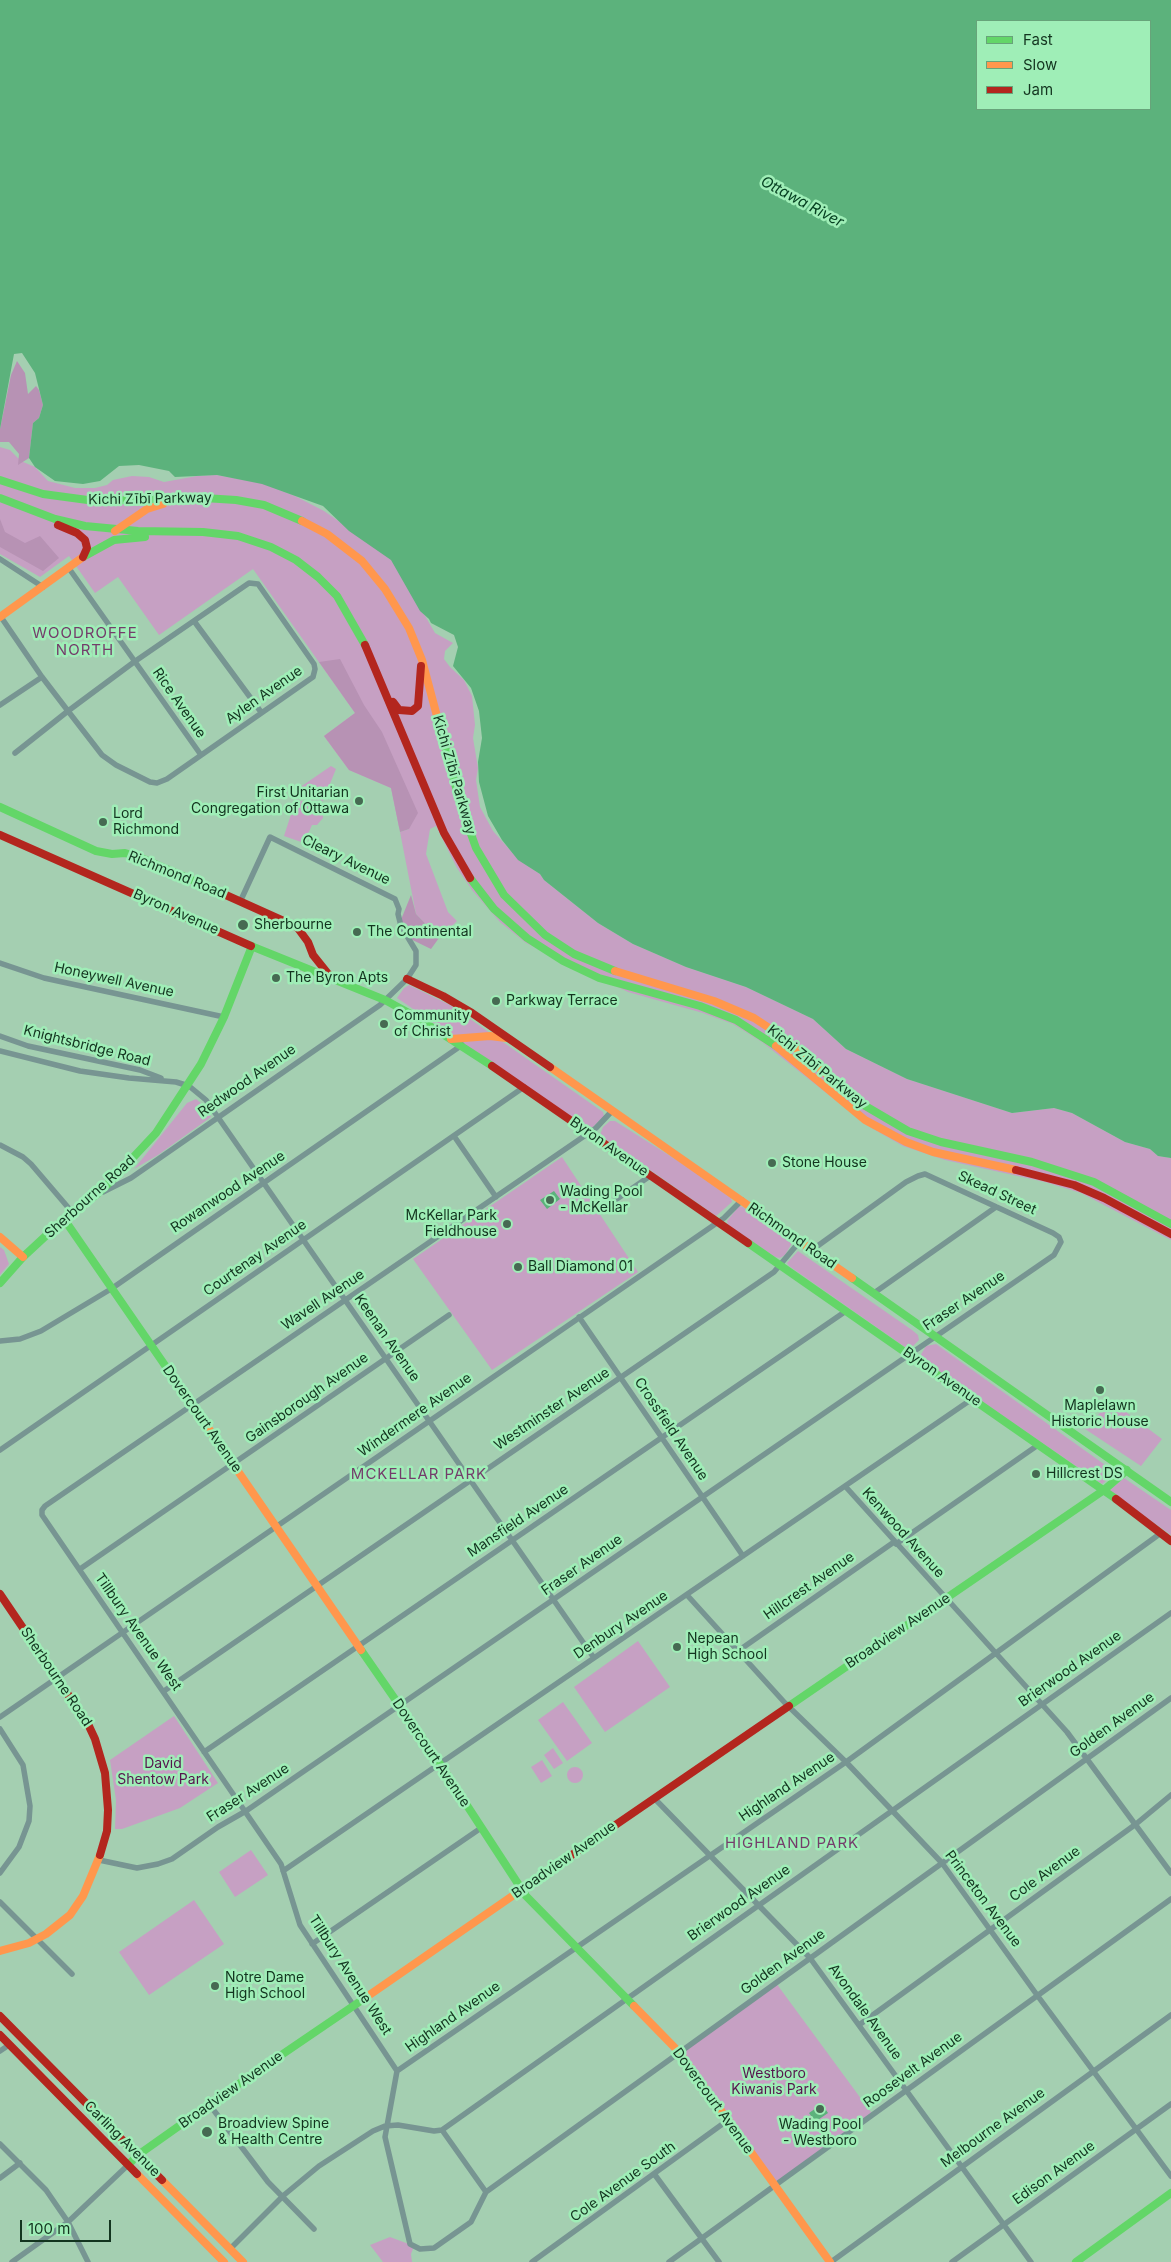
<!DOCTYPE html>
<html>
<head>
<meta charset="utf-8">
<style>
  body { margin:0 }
  #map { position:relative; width:1171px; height:2262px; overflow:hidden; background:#a4cfb1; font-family:Inter,sans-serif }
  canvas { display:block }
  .legend { position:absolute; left:976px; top:20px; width:175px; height:90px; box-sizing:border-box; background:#9feeb7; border:1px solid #67a47a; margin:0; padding:6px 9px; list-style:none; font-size:15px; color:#13341f }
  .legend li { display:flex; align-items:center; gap:10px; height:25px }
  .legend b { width:25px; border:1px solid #67a47a }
  .scale { position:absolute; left:20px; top:2220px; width:91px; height:22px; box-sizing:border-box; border:2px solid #13341f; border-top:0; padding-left:6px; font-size:15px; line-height:18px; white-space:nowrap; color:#13341f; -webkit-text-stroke:4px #9feeb7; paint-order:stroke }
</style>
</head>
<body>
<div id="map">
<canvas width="1171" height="2262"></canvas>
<ul class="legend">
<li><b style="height:6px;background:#63d668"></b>Fast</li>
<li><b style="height:6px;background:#ff974d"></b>Slow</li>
<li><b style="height:6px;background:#b3261e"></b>Jam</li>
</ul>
<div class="scale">100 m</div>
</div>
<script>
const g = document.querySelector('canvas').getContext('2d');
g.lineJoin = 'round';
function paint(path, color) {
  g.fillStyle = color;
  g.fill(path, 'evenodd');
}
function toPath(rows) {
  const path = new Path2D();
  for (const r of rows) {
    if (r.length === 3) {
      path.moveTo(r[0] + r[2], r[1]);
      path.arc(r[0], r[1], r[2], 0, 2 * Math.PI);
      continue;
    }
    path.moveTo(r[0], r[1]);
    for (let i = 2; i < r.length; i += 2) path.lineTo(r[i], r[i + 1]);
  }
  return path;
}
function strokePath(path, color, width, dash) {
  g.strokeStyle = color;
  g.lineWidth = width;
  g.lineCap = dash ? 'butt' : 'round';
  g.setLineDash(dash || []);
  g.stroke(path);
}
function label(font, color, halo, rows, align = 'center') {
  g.font = font + ' Inter,sans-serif';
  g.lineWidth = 5;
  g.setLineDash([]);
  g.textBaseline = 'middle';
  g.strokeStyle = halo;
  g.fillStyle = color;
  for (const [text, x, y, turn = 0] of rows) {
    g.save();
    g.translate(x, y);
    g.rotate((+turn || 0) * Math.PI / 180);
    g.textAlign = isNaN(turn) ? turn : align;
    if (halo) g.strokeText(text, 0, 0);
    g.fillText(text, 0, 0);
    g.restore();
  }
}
const green = toPath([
  [0,447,10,450,21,461,35,467,48,481,75,488,95,488,107,485,113,480,132,476,149,477,164,482,197,476,216,475,262,483,295,496,324,511,391,557,435,633,453,643,445,651,444,659,450,667,464,680,472,696,475,725,473,738,478,768,476,780,480,807,493,831,519,860,540,874,544,880,598,923,633,944,686,967,746,987,813,1019,846,1049,907,1079,1012,1113,1054,1108,1072,1113,1125,1142,1150,1149,1158,1156,1171,1158,1171,1240,1081,1193,1045,1182,945,1160,903,1146,868,1126,762,1042,733,1024,703,1013,628,992,526,943,500,922,472,890,457,868,436,826,430,829,426,854,448,912,457,921,439,938,416,914,400,832,409,829,399,827,391,788,349,770,324,736,355,713,253,569,159,635,118,577,95,593,69,556,40,577,0,554],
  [331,766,336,769,323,801,296,790],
  [296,799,322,809,323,818,317,825,312,825,304,843,284,836],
  [409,985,450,1005,603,1112,604,1116,593,1127,588,1128,397,998,404,988],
  [196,1099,202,1104,211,1117,158,1155,134,1169,187,1103],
  [610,1121,615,1121,686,1166,731,1198,732,1202,716,1216,600,1135,603,1127],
  [562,1157,638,1272,492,1370,413,1259],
  [739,1206,743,1207,792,1243,785,1255,780,1258,775,1257,728,1225,727,1221],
  [0,1247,4,1250,9,1264,0,1275],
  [798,1251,912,1330,918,1335,919,1340,909,1350,789,1266,787,1263],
  [936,1344,1108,1467,1112,1473,1108,1479,1102,1484,919,1358,926,1346],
  [1111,1401,1162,1439,1141,1466,1085,1429],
  [1124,1478,1171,1510,1171,1535,1109,1491],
  [638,1641,670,1687,605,1732,574,1687],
  [563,1702,592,1743,567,1761,538,1720],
  [174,1716,218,1783,180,1808,122,1829,115,1829,116,1800,110,1760],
  [553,1748,563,1763,554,1769,544,1755],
  [542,1760,552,1776,541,1783,531,1767],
  [575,1775,8],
  [251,1850,268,1875,235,1897,219,1872],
  [194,1900,224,1944,149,1995,119,1952],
  [776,1983,873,2115,775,2185,679,2052],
  [390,2237,414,2246,411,2254,412,2262,383,2262,370,2245]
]);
const forest = toPath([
  [17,361,25,373,28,394,36,386,39,390,43,405,39,418,33,423,29,458,18,465,19,454,9,442,0,442,0,429,11,375],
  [0,519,5,532,25,543,40,536,59,558,43,571,0,547],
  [340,659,364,705,382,732,418,813,409,829,400,832,391,788,349,770,324,736,355,713,319,662],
  [411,895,416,914,439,938,431,949,396,932]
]);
const water = toPath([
  [0,0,1171,0,1171,1158,1158,1156,1150,1149,1125,1142,1072,1113,1054,1108,1012,1113,907,1079,846,1049,813,1019,746,987,686,967,633,944,598,923,544,880,540,874,518,860,502,840,488,816,479,782,478,762,482,738,479,711,471,688,453,666,458,647,454,635,431,623,429,619,420,611,391,560,349,531,323,506,262,484,217,475,175,477,169,471,139,465,119,466,100,481,83,484,55,481,35,467,29,458,33,423,39,418,43,405,35,373,22,353,14,354,0,429],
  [977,21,1150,21,1150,109,977,109],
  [554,1191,560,1199,547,1209,540,1200],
  [822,2104,828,2113,815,2122,809,2113]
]);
const street = toPath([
  [0,559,43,587],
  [68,567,201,755],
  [1,617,42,677,68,711,102,755,116,765,150,782,157,783,167,779,313,677,315,669,314,664,258,584,249,583,134,662,68,711,15,753],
  [194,621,261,712],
  [0,705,42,677],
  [0,963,44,978,224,1017],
  [0,1036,28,1046,140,1070,161,1078],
  [0,1051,80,1071,129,1078,176,1082,189,1086,206,1100,594,1658],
  [612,1111,596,1128,45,1506,42,1510,42,1515,281,1864,300,1925,397,2071,385,2137,410,2244,420,2249,434,2248,471,2222,486,2192,1171,1698],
  [454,1136,496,1197],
  [0,1145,23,1157,31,1164,72,1212],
  [103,1192,131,1178,380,1005,407,979,416,965,416,951,401,926,398,914,399,909,395,899,270,837,240,902],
  [601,1210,650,1176],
  [874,1293,996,1207],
  [579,1317,743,1556],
  [0,1341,20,1339,41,1331,111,1289,462,1045],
  [0,1450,524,1087],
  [845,1486,1067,1732,1171,1873],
  [896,1544,1038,1445],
  [80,1569,449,1315],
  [687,1595,785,1703,846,1762,942,1863,1037,1995,1171,2176],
  [738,1651,894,1542],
  [164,1691,774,1272,800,1241],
  [0,1717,724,1218,742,1200],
  [0,1729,23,1765,30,1806,29,1821,19,1847,0,1873],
  [204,1752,846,1311],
  [654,1798,810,1958,1031,2262],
  [99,1860,137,1868,158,1864,172,1859,218,1827,246,1811,1054,1255,1061,1242,1059,1237,1053,1233,925,1174,918,1176,906,1182,812,1250],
  [283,1871,972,1399],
  [0,1902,72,1974],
  [312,1944,481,1828],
  [859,2025,1136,1824,1171,1795],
  [0,2051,9,2045],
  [397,2071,846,1762,1161,1533],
  [209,2104,268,2182,314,2229],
  [442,2130,486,2192],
  [0,2144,46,2190,68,2222,88,2262],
  [655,2175,719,2262],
  [0,2178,20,2163],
  [230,2249,284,2195,319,2166,373,2131,385,2126,398,2125,434,2131,442,2130,1171,1613],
  [12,2262,68,2222,128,2165],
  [532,2262,728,2120],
  [669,2262,1171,1899],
  [831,2262,1171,2015],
  [952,2262,1171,2104]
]);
const fast = toPath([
  [0,480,43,494,95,501,204,498,236,500,264,505,302,521],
  [0,498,55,519,85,526,138,531,203,532,238,536,271,547,296,560,318,577,337,596,365,645],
  [83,557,114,540,145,537],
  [442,735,461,806,476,848,504,895,545,935,574,954,615,971],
  [0,807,96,851,112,854,125,853,141,858,208,887],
  [470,878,494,909,527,938,563,961,599,978,700,1006,736,1020,776,1046],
  [251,946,385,1000,416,1017,492,1066],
  [862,1104,908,1131,941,1142,1032,1162,1094,1182,1171,1224],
  [64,1219,202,1419],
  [748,1243,1116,1499],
  [852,1278,1171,1502],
  [0,1283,23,1257,64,1219,96,1195,113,1179,156,1133,201,1064,224,1017,252,946],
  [361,1650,440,1764,526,1896,634,2006],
  [789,1706,1104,1490,1127,1470],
  [128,2165,138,2155,227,2092,365,1998],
  [1076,2262,1171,2193]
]);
const slow = toPath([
  [302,521,327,534,362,561,385,589,409,628,422,660,442,735],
  [115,531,147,509,163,504],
  [0,617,83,557],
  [615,971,714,1001,754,1018,777,1033,862,1104],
  [451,1039,490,1036,506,1038],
  [776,1046,865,1120,906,1142,933,1152,1016,1170],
  [550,1067,852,1278],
  [0,1237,23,1257],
  [202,1419,361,1650],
  [0,1951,29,1943,46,1934,70,1915,83,1896,100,1855],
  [365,1998,560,1863],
  [634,2006,679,2052,830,2262],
  [137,2174,224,2262],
  [162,2180,243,2262]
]);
const jam = toPath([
  [58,525,77,533,85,540,87,548,83,557],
  [365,645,444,833,470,878],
  [393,702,399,710,412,711,418,706,421,666],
  [0,835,251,946],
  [208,887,297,927,308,942,313,955,329,975],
  [407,979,443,996,472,1013,550,1067],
  [492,1066,748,1243],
  [1016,1170,1074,1185,1104,1198,1171,1234],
  [1116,1499,1171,1541],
  [0,1594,88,1724,95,1739,105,1773,108,1810,107,1831,100,1855],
  [560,1863,789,1706],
  [0,2016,162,2180],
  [0,2035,137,2174]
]);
const markers = [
  [359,801,5,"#466a52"],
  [103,822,5,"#466a52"],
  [243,925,6,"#466a52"],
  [357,932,5,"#466a52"],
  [276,978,5,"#466a52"],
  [496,1001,5,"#466a52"],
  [384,1024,5,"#466a52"],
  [772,1163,5,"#466a52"],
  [550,1200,5,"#466a52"],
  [507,1224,5,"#466a52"],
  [518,1267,5,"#466a52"],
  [1100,1390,5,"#466a52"],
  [1036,1474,5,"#466a52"],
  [677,1647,5,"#466a52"],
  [215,1986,5,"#466a52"],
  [820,2109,5,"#466a52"],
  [207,2132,6,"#466a52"]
];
const streetNames = [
  ["Kichi Zībī Parkway",150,499,-1],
  ["Aylen Avenue",264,695,-35],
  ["Rice Avenue",179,703,55],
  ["Kichi Zībī Parkway",454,775,74],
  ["Cleary Avenue",346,860,26],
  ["Richmond Road",177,875,22],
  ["Byron Avenue",176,912,24],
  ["Honeywell Avenue",114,980,12],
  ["Knightsbridge Road",87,1046,14],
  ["Kichi Zībī Parkway",817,1067,39],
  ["Redwood Avenue",247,1081,-35],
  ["Byron Avenue",609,1147,35],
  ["Rowanwood Avenue",228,1192,-34],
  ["Skead Street",997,1193,25],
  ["Sherbourne Road",90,1197,-42],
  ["Richmond Road",792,1236,35],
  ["Courtenay Avenue",255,1258,-35],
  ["Wavell Avenue",323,1300,-34],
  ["Fraser Avenue",964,1301,-34],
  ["Keenan Avenue",387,1338,55],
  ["Byron Avenue",942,1377,35],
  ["Gainsborough Avenue",307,1398,-35],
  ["Westminster Avenue",552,1409,-34],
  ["Windermere Avenue",415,1415,-35],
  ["Dovercourt Avenue",202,1419,55],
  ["Crossfield Avenue",671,1429,56],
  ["Mansfield Avenue",518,1521,-34],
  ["Kenwood Avenue",903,1533,48],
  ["Fraser Avenue",582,1565,-35],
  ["Hillcrest Avenue",809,1586,-35],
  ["Denbury Avenue",621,1625,-34],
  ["Broadview Avenue",898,1631,-34],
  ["Tillbury Avenue West",138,1632,55],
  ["Brierwood Avenue",1070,1669,-35],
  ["Sherbourne Road",56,1677,56],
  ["Golden Avenue",1112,1725,-36],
  ["Dovercourt Avenue",431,1753,56],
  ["Highland Avenue",787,1787,-34],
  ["Fraser Avenue",248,1793,-33],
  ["Broadview Avenue",564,1860,-35],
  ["Cole Avenue",1045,1874,-36],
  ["Princeton Avenue",983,1899,53],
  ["Brierwood Avenue",739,1903,-35],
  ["Golden Avenue",783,1962,-36],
  ["Tillbury Avenue West",350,1975,57],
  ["Avondale Avenue",865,2012,54],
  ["Highland Avenue",453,2017,-35],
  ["Roosevelt Avenue",913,2070,-36],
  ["Broadview Avenue",231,2090,-35],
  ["Dovercourt Avenue",713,2101,54],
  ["Melbourne Avenue",993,2128,-36],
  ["Carling Avenue",122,2139,45],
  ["Edison Avenue",1054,2173,-36],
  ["Cole Avenue South",623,2182,-36]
];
const poiNames = [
  ["First Unitarian",349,793,"right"],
  ["Congregation of Ottawa",349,809,"right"],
  ["Lord",113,814],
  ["Richmond",113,830],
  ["Sherbourne",254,925],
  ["The Continental",367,932],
  ["The Byron Apts",286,978],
  ["Parkway Terrace",506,1001],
  ["Community",394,1016],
  ["of Christ",394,1032],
  ["Stone House",782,1163],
  ["Wading Pool",560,1192],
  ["- McKellar",560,1208],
  ["McKellar Park",497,1216,"right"],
  ["Fieldhouse",497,1232,"right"],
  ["Ball Diamond 01",528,1267],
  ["Maplelawn",1100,1406,"center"],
  ["Historic House",1100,1422,"center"],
  ["Hillcrest DS",1046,1474],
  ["Nepean",687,1639],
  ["High School",687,1655],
  ["Notre Dame",225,1978],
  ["High School",225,1994],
  ["Broadview Spine",218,2124],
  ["& Health Centre",218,2140],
  ["Wading Pool",820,2125,"center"],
  ["- Westboro",820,2141,"center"]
];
const parkNames = [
  ["David",163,1764],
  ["Shentow Park",163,1780],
  ["Westboro",774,2074],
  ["Kiwanis Park",774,2090]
];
const waterNames = [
  ["Ottawa River",802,202,28]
];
const neighbourhoodNames = [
  ["WOODROFFE",85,633],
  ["NORTH",85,650],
  ["MCKELLAR PARK",419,1474],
  ["HIGHLAND PARK",792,1843]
];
paint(green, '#c6a0c3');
paint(forest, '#b792b4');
paint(water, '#5cb27c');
strokePath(street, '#779592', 5.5);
strokePath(fast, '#63d668', 8);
strokePath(slow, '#ff974d', 8);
strokePath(jam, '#b3261e', 8);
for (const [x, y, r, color] of markers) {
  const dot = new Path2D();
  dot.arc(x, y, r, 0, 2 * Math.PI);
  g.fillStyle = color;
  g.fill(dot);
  strokePath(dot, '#9feeb7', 2);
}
label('14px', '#13341f', '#9feeb7', streetNames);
label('14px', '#13341f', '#9feeb7', poiNames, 'left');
label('14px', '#56154e', '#9feeb7', parkNames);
label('italic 15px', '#064021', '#9feeb7', waterNames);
g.letterSpacing = '1px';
label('15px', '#743d6b', '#9feeb7', neighbourhoodNames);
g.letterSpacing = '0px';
</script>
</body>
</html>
